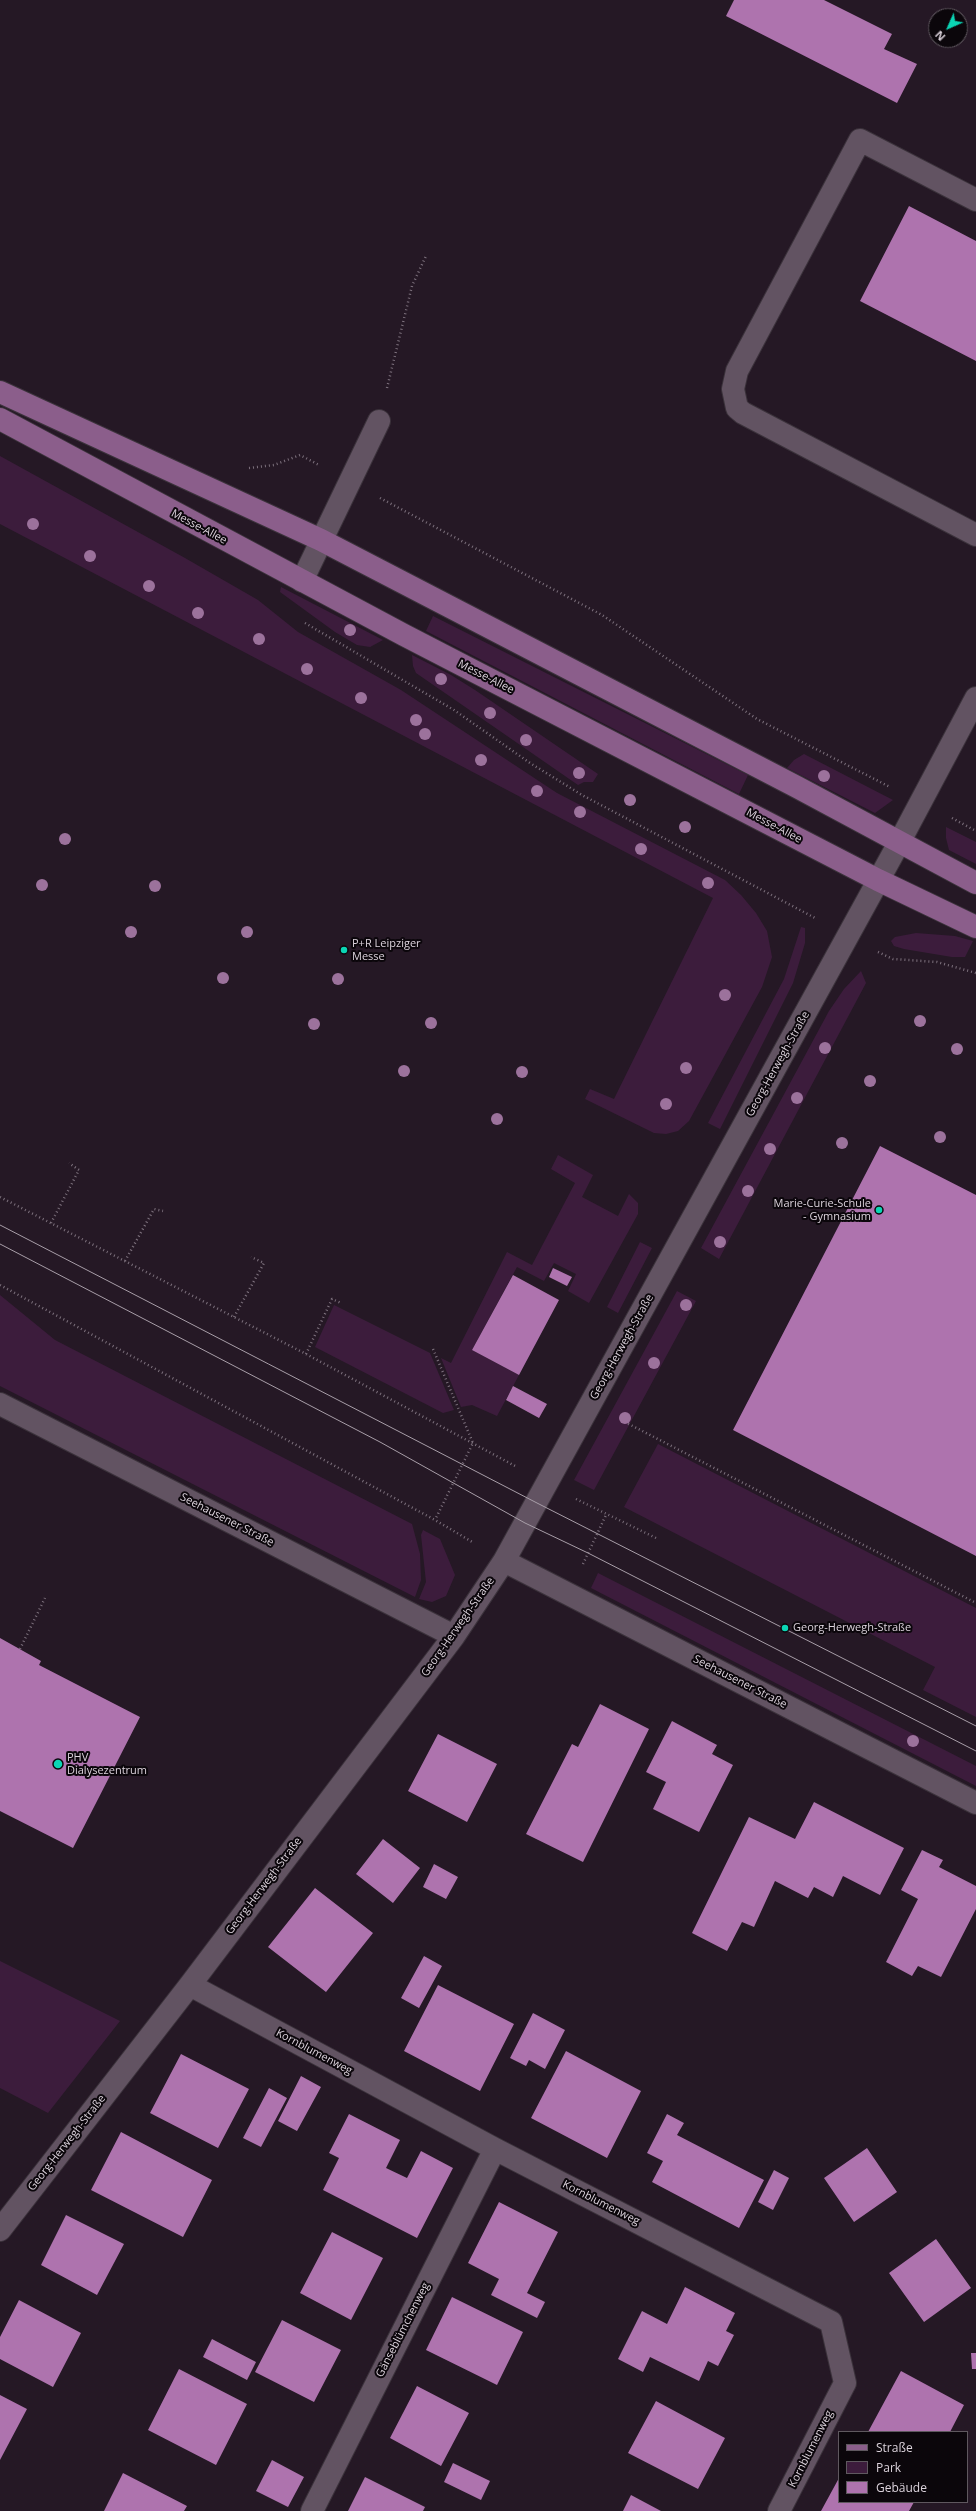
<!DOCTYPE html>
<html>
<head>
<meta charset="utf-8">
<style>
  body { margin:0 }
  #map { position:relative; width:976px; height:2511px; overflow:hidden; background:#251825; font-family:"Open Sans",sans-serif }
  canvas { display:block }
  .legend { position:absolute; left:838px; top:2431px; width:130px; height:72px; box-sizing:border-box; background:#0b060b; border:1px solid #5f585f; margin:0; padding:5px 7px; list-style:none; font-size:12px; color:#dcd3dc }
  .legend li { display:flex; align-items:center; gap:8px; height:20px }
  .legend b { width:20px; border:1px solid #5f585f }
  .north { position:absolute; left:928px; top:8px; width:40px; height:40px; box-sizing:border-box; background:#0b060b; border:1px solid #5f585f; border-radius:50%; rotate:225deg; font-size:11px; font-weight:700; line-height:16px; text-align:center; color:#dcd3dc }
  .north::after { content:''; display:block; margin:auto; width:14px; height:18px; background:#0bd5b5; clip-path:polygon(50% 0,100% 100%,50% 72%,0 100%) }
</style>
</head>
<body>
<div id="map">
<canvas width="976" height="2511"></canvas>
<ul class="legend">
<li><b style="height:5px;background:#8b5e8b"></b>Straße</li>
<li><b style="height:11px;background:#3c1c3c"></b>Park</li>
<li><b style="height:11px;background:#ae73ae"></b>Gebäude</li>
</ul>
<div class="north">N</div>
</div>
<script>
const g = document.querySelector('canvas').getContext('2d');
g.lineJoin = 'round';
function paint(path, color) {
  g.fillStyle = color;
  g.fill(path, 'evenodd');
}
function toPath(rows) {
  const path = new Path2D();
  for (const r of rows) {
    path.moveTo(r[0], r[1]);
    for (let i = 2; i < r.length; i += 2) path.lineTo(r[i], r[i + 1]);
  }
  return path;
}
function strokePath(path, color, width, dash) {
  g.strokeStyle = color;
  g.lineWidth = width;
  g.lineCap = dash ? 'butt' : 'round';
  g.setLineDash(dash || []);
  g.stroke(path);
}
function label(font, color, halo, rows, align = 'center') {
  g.font = font + ' "Open Sans",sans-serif';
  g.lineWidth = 4;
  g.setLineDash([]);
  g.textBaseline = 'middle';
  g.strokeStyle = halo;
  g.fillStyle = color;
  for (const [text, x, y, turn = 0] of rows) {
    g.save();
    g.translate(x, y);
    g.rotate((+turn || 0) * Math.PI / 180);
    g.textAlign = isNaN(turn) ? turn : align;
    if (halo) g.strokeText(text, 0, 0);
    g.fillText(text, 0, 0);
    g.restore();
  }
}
const green = toPath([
  [0,456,185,558,258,600,298,632,401,690,557,793,725,880,741,895,756,913,767,931,772,957,762,987,689,1121,678,1131,666,1134,654,1133,585,1099,590,1089,614,1099,713,898,0,524],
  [281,587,383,640,370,647,357,645,335,632,280,592],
  [433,616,748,775,739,794,426,631],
  [412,655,451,675,475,690,598,774,593,782,584,782,578,785,416,673,413,666],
  [804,754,893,800,875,813,787,768,794,760],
  [946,827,976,842,976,864,949,850,946,838],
  [801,927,805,928,805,943,793,983,720,1129,708,1123,784,979],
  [916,933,955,936,973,941,965,957,952,957,904,949,894,946,891,941,895,937],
  [861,971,866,983,719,1259,701,1248,829,1011,844,989],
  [558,1155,593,1175,582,1197,618,1216,629,1194,638,1203,638,1214,589,1303,568,1291,576,1274,554,1263,544,1281,517,1267,472,1350,519,1375,497,1416,472,1405,461,1407,441,1358,451,1363,507,1252,532,1265,575,1183,551,1169],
  [640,1242,652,1248,618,1313,607,1307],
  [677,1291,696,1301,594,1490,574,1480],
  [0,1295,55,1340,412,1524,420,1554,421,1580,415,1597,0,1386],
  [334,1305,430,1353,454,1410,443,1413,315,1347],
  [658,1444,976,1608,976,1717,923,1690,935,1667,624,1507],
  [423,1530,440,1539,455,1575,446,1596,432,1602,419,1599,426,1582,421,1535],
  [598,1573,976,1766,976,1786,591,1588],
  [0,1961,120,2021,48,2113,0,2088]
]);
const building = toPath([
  [734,0,824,0,892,34,884,49,917,64,897,103,726,16],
  [909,206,976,241,976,361,860,301],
  [880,1146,976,1195,976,1556,733,1430],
  [553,1268,572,1277,567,1286,549,1277],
  [513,1275,559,1300,519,1375,472,1350],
  [513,1386,547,1404,539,1418,506,1400],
  [0,1638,41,1661,39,1665,140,1717,73,1848,0,1811],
  [600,1704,649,1729,583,1862,526,1834,572,1744,578,1747],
  [672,1721,717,1745,712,1754,733,1765,699,1832,653,1809,666,1782,646,1772],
  [438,1734,497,1764,467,1822,408,1791],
  [814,1802,904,1848,880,1895,843,1876,833,1897,814,1887,808,1898,775,1881,754,1927,742,1922,727,1951,692,1933,749,1817,795,1839],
  [383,1839,420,1868,393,1903,356,1874],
  [922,1850,943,1860,939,1867,976,1886,976,1909,941,1977,918,1966,912,1976,886,1962,918,1899,901,1890],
  [434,1864,458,1877,446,1899,423,1887],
  [315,1888,373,1933,326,1992,268,1947],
  [424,1956,442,1966,419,2008,401,1998],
  [438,1985,514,2024,480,2091,404,2051],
  [533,2013,565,2030,545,2069,529,2060,526,2066,510,2058],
  [566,2051,641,2091,607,2158,531,2118],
  [181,2054,249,2089,218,2148,150,2113],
  [301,2076,321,2087,297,2131,278,2121],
  [269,2088,287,2098,261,2147,243,2138],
  [349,2114,400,2140,386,2168,407,2178,421,2151,453,2168,417,2238,323,2190,339,2158,329,2153],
  [667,2114,684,2123,677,2135,764,2180,739,2228,652,2182,663,2161,647,2153],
  [121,2132,212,2180,183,2237,91,2190],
  [867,2148,897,2192,854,2222,824,2178],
  [774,2170,789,2178,773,2210,758,2202],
  [499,2202,558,2232,527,2293,545,2302,537,2318,491,2295,499,2279,468,2263],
  [66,2215,124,2244,97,2295,41,2265],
  [332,2232,383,2258,351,2320,300,2293],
  [936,2239,971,2288,924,2322,889,2273],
  [685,2287,735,2313,726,2331,734,2335,718,2366,708,2361,699,2381,650,2357,643,2372,618,2359,642,2311,667,2324],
  [452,2297,523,2332,497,2385,426,2350],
  [19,2300,81,2333,53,2387,0,2359,0,2337],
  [282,2320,341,2350,314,2402,255,2372],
  [212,2339,256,2362,247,2380,203,2357],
  [971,2353,976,2353,976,2369,972,2369],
  [179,2369,247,2404,216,2465,148,2430],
  [901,2371,964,2405,950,2432,868,2432],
  [417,2386,469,2413,441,2466,390,2438],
  [0,2395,27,2409,0,2460],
  [656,2401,725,2438,698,2489,628,2453],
  [272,2460,304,2477,288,2507,256,2491],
  [453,2463,490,2481,481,2500,444,2482],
  [123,2473,187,2506,184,2511,104,2511],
  [365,2477,425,2507,423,2511,348,2511],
  [839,2478,839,2502,914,2502,909,2511,821,2511],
  [631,2495,661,2511,623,2511]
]);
const path = toPath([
  [387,388,412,286,426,256],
  [249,468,274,465,300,455,319,465],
  [380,498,602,615,757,719,890,787],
  [305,623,454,710,530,763,582,795,817,919],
  [952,818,976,831],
  [878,952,893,959,937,962,976,973],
  [0,1197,306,1354,517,1467],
  [51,1223,79,1170,69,1163],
  [125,1261,154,1209,163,1211],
  [0,1285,435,1520,474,1543],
  [234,1317,264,1263,251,1257],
  [433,1349,473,1443,435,1520],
  [306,1354,332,1299,341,1303],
  [621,1420,976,1603],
  [576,1499,656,1538],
  [583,1564,606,1515],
  [20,1649,45,1598]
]);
const minor = toPath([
  [976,200,860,140,737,371,733,389,737,408,743,413,976,535],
  [302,581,379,421],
  [0,1404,454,1636],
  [504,1561,976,1803],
  [190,1985,495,2149,831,2322,845,2383,779,2511],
  [0,2230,190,1985,454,1636,504,1561,900,841,976,698],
  [312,2511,495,2149]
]);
const major = toPath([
  [0,392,321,540,797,787,976,883],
  [0,419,404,635,878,880,976,927]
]);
const tram = toPath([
  [0,1225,537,1503,976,1726],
  [0,1244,380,1442,525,1523,588,1553,976,1751]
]);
const trees = [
  [33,524],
  [90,556],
  [149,586],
  [198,613],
  [350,630],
  [259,639],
  [307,669],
  [441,679],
  [361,698],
  [490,713],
  [416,720],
  [425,734],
  [526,740],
  [481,760],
  [579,773],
  [824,776],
  [537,791],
  [630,800],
  [580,812],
  [685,827],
  [65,839],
  [641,849],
  [708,883],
  [42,885],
  [155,886],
  [131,932],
  [247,932],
  [223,978],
  [338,979],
  [725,995],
  [920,1021],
  [431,1023],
  [314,1024],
  [825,1048],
  [957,1049],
  [686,1068],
  [404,1071],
  [522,1072],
  [870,1081],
  [797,1098],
  [666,1104],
  [497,1119],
  [940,1137],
  [842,1143],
  [770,1149],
  [748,1191],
  [720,1242],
  [686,1305],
  [654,1363],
  [625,1418],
  [913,1741]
];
const markers = [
  [344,950,4,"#0bd5b5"],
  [879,1210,4,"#0bd5b5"],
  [785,1628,4,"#0bd5b5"],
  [58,1764,5,"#0bd5b5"]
];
const streetNames = [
  ["Messe-Allee",199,527,28],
  ["Messe-Allee",486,677,27],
  ["Messe-Allee",774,826,28],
  ["Georg-Herwegh-Straße",778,1064,-61],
  ["Georg-Herwegh-Straße",622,1347,-61],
  ["Seehausener Straße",227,1520,27],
  ["Georg-Herwegh-Straße",458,1627,-55],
  ["Seehausener Straße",740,1682,27],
  ["Georg-Herwegh-Straße",264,1886,-53],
  ["Kornblumenweg",314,2052,28],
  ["Georg-Herwegh-Straße",67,2143,-52],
  ["Kornblumenweg",601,2203,27],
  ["Gänseblümchenweg",403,2330,-63],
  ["Kornblumenweg",811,2449,-63]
];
const poiNames = [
  ["P+R Leipziger",352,944],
  ["Messe",352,957],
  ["Marie-Curie-Schule",871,1204,"right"],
  ["- Gymnasium",871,1217,"right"],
  ["Georg-Herwegh-Straße",793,1628],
  ["PHV",67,1758],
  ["Dialysezentrum",67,1771]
];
paint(green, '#3c1c3c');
paint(building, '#ae73ae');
strokePath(minor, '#3b323b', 24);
strokePath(major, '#3b323b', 24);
strokePath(path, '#7d717d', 2.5, [1, 3]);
strokePath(minor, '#625362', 22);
strokePath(major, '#8b5e8b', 22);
strokePath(tram, '#a89ea8', 1);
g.fillStyle = '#9c729c';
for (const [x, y] of trees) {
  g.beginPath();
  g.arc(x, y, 6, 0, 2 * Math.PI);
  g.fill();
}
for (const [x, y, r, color] of markers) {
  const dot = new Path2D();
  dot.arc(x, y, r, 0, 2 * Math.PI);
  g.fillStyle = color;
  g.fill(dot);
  strokePath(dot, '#0b060b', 1.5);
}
label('11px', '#dcd3dc', '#0b060b', streetNames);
label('11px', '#dcd3dc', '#0b060b', poiNames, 'left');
</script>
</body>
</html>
